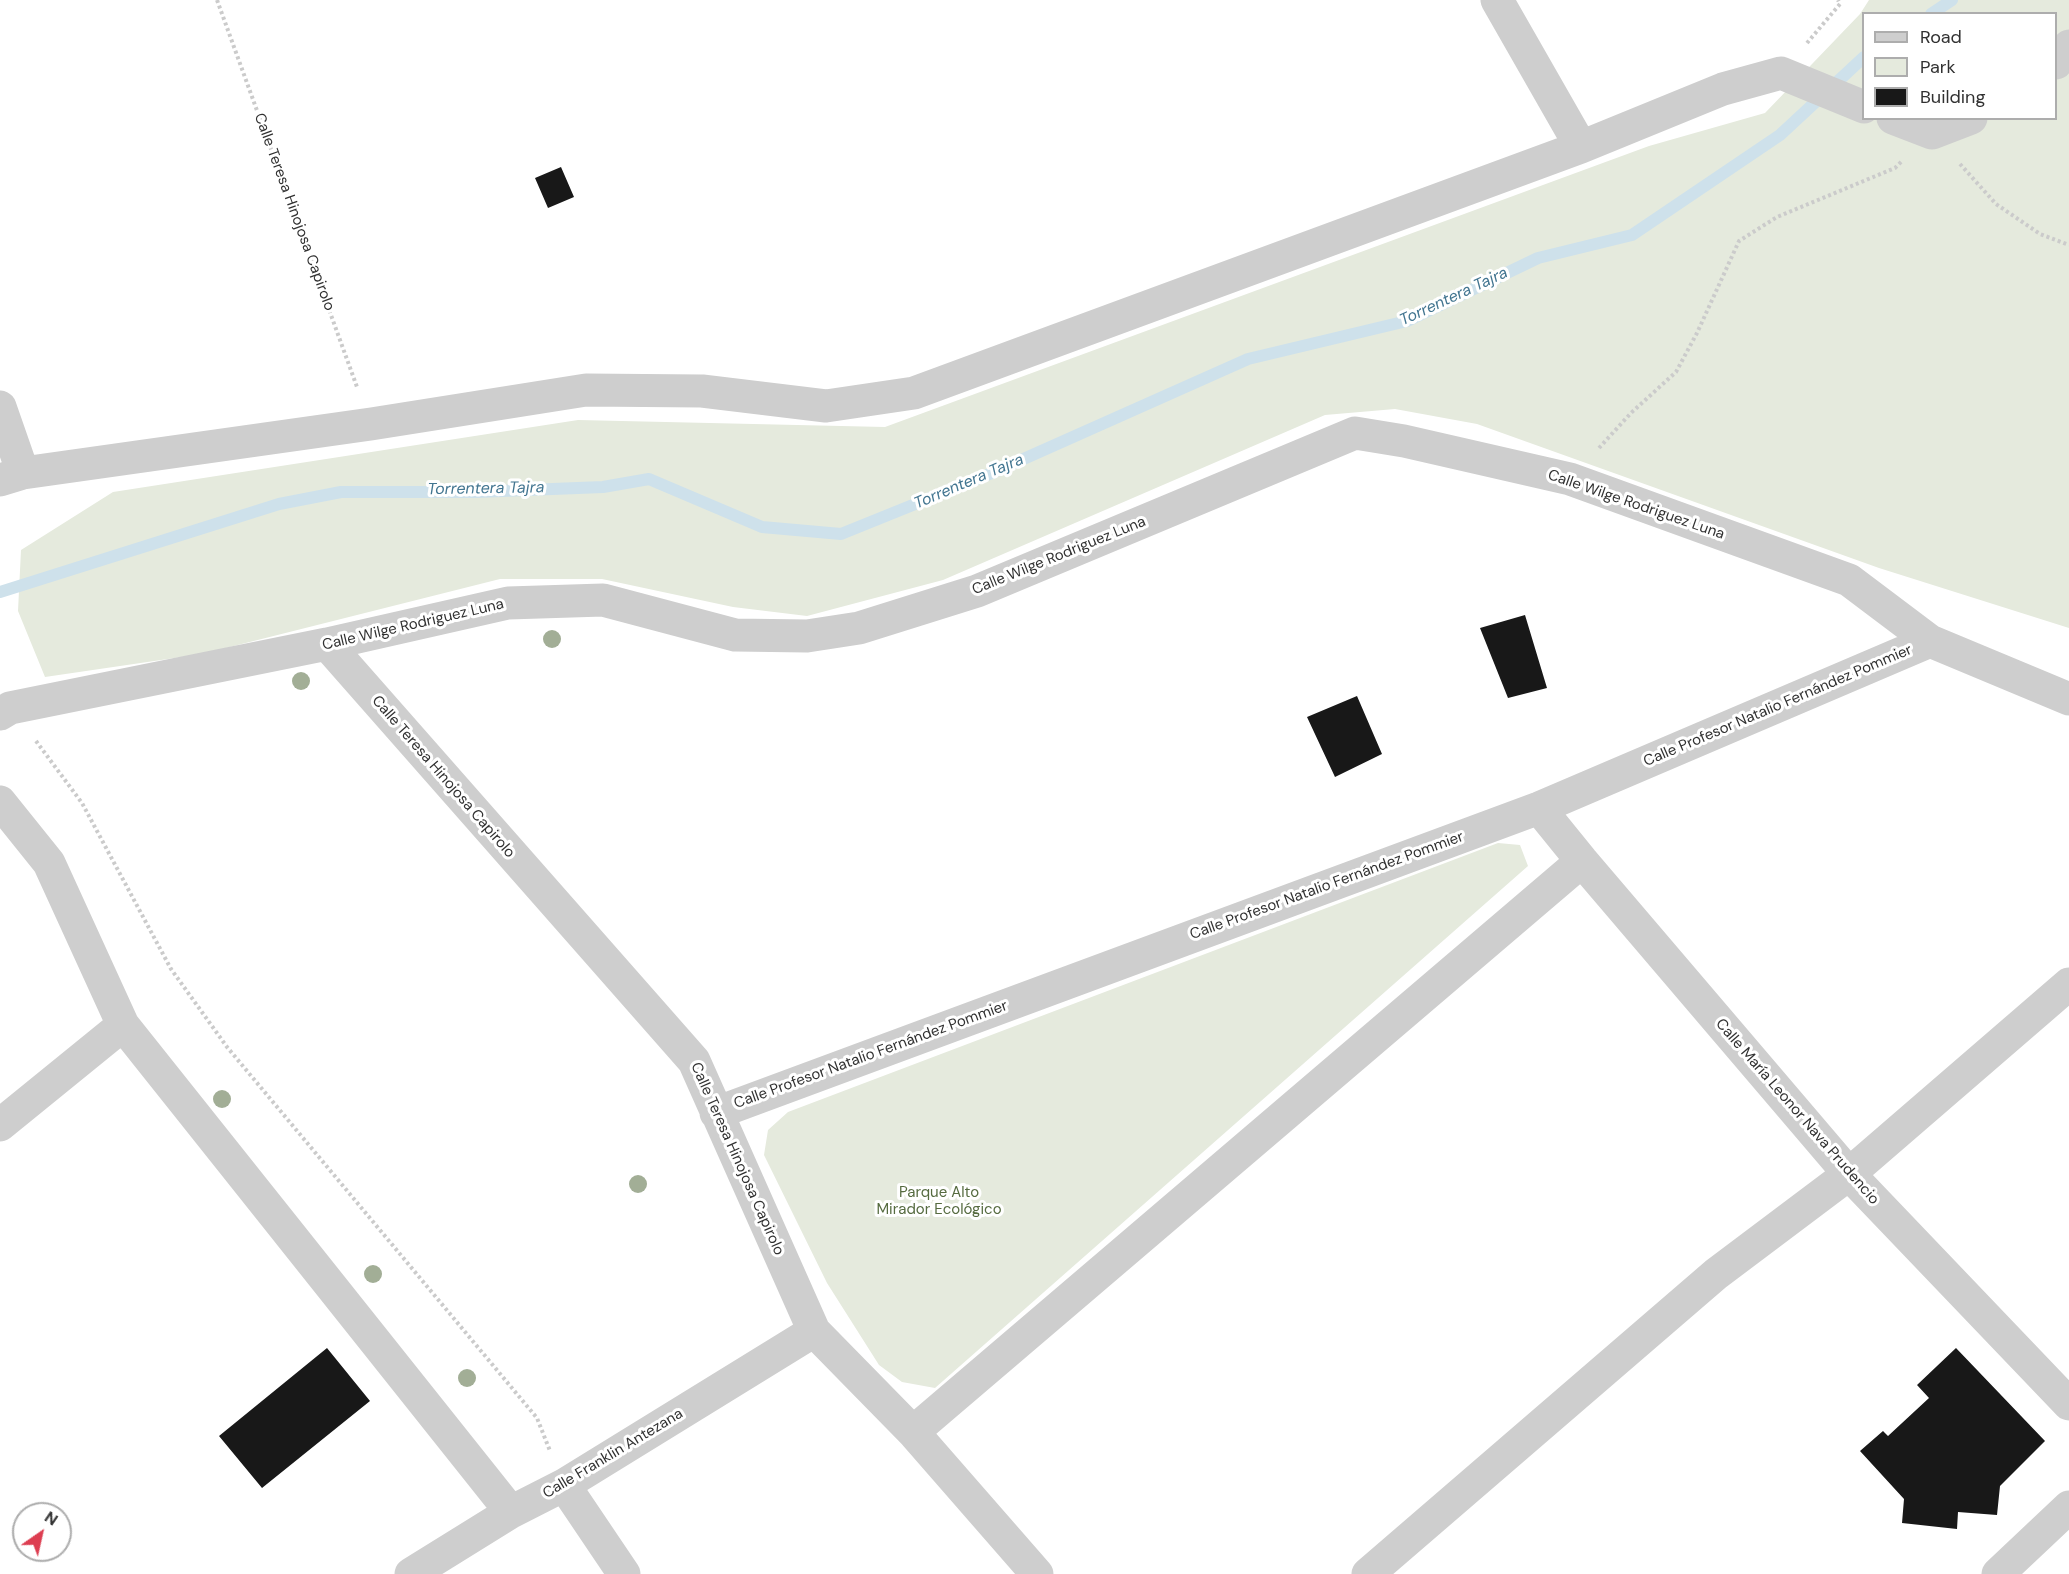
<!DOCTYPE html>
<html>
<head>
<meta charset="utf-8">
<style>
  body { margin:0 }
  #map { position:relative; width:2069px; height:1574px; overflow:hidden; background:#fff; font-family:"DM Sans",sans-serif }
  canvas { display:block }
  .legend { position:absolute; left:1862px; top:12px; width:195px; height:108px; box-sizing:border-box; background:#fff; border:2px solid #adadad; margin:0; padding:8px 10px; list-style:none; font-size:18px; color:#313131 }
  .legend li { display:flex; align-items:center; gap:12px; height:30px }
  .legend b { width:30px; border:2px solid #adadad }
  .north { position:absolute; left:12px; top:1502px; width:60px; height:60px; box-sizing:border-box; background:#fff; border:2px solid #adadad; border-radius:50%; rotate:34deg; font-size:16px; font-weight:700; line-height:24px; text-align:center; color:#313131 }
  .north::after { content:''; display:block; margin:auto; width:21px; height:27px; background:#dd3e51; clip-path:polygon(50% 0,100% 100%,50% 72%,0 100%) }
</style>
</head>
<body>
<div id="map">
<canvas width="2069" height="1574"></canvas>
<ul class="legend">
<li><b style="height:8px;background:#cecece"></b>Road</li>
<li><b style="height:16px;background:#e5eadd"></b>Park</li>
<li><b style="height:16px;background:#181818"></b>Building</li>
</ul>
<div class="north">N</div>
</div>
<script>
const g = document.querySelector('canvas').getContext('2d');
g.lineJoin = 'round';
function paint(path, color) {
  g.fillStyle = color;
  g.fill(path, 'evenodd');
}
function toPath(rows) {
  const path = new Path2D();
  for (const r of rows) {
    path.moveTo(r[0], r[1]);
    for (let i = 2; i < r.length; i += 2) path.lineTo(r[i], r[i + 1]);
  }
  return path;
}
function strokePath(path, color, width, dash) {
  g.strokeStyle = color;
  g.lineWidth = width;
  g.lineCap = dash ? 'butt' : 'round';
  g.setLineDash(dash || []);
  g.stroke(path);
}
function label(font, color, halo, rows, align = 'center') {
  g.font = font + ' "DM Sans",sans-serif';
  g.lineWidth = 6;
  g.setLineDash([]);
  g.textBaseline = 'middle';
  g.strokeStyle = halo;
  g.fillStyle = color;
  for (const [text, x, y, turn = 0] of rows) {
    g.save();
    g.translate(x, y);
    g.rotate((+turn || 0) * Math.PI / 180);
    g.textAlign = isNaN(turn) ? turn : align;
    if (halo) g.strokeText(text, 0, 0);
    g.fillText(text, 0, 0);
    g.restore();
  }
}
const green = toPath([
  [1869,0,2069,0,2069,628,1879,568,1477,424,1395,409,1325,415,943,580,807,616,733,607,602,579,500,579,202,654,45,677,18,611,21,550,113,492,578,420,885,427,1649,146,1765,113,1860,14],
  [1864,14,2056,14,2056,118,1864,118],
  [1498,843,1520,845,1528,866,935,1388,902,1382,879,1365,827,1283,764,1155,768,1130,788,1112]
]);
const stream = toPath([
  [1931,14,1952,0],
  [0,592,279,504,341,492,477,492,603,487,649,479,762,527,841,534,992,473,1248,359,1407,321,1538,258,1632,235,1780,135,1864,57]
]);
const building = toPath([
  [561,167,574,197,548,208,535,178],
  [1525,615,1547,688,1508,698,1480,628],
  [1357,696,1382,754,1335,777,1307,717],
  [327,1348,370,1401,262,1488,219,1436],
  [1956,1348,2045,1441,2000,1486,1997,1515,1958,1512,1957,1529,1902,1523,1904,1499,1860,1451,1883,1431,1888,1436,1929,1398,1917,1385]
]);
const path = toPath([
  [217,0,357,387],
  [1807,43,1840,4,1838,0],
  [1960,164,1996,204,2040,234,2069,245],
  [1599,448,1631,413,1676,372,1697,333,1739,241,1777,217,1895,168,1902,161],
  [36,741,82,803,171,969,227,1047,537,1418,550,1451]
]);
const minor = toPath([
  [1497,0,1581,147],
  [2056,63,2069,46],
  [1893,118,1932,133,1971,118],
  [0,407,23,473],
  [0,480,23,473,371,424,586,390,702,391,826,406,914,393,1581,147,1723,89,1781,73,1864,107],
  [327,644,694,1061,814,1331,913,1432,1037,1574],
  [0,714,10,708,327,644,508,603,603,600,735,635,807,636,859,628,977,591,1355,433,1404,441,1570,479,1849,580,1930,641,2069,699],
  [0,802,49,863,123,1025,511,1512],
  [1539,808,1582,861,1849,1174,2069,1404],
  [716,1113,1539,808,1930,641],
  [0,1125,123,1025],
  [913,1432,1582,861],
  [564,1485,624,1574],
  [411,1574,511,1512,564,1485,814,1331],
  [1368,1574,1716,1274,1849,1174,2069,984],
  [1998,1574,2069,1507]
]);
const trees = [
  [552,639],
  [301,681],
  [222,1099],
  [638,1184],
  [373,1274],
  [467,1378]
];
const streetNames = [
  ["Calle Teresa Hinojosa Capirolo",294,212,70],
  ["Calle Wilge Rodriguez Luna",1636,505,19],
  ["Calle Wilge Rodriguez Luna",1059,556,-22],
  ["Calle Wilge Rodriguez Luna",413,625,-13],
  ["Calle Profesor Natalio Fernández Pommier",1778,706,-23],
  ["Calle Teresa Hinojosa Capirolo",443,777,49],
  ["Calle Profesor Natalio Fernández Pommier",1327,886,-20],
  ["Calle Profesor Natalio Fernández Pommier",871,1055,-20],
  ["Calle María Leonor Nava Prudencio",1797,1112,49],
  ["Calle Teresa Hinojosa Capirolo",737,1159,66],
  ["Calle Franklin Antezana",613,1454,-31]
];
const parkNames = [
  ["Parque Alto",939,1193],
  ["Mirador Ecológico",939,1210]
];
const waterNames = [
  ["Torrentera Tajra",1454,297,-25],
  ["Torrentera Tajra",969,482,-23],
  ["Torrentera Tajra",486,489,-1]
];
paint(green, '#e5eadd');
strokePath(stream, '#cee1eb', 12);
paint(building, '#181818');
strokePath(path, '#cbcbcb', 4, [3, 3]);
strokePath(minor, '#cecece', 33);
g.fillStyle = '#a2ae96';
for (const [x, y] of trees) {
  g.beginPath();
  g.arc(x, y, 9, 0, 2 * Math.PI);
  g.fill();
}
label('15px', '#313131', '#fff', streetNames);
label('15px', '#566b40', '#fff', parkNames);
label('italic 16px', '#427590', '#fff', waterNames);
</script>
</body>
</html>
